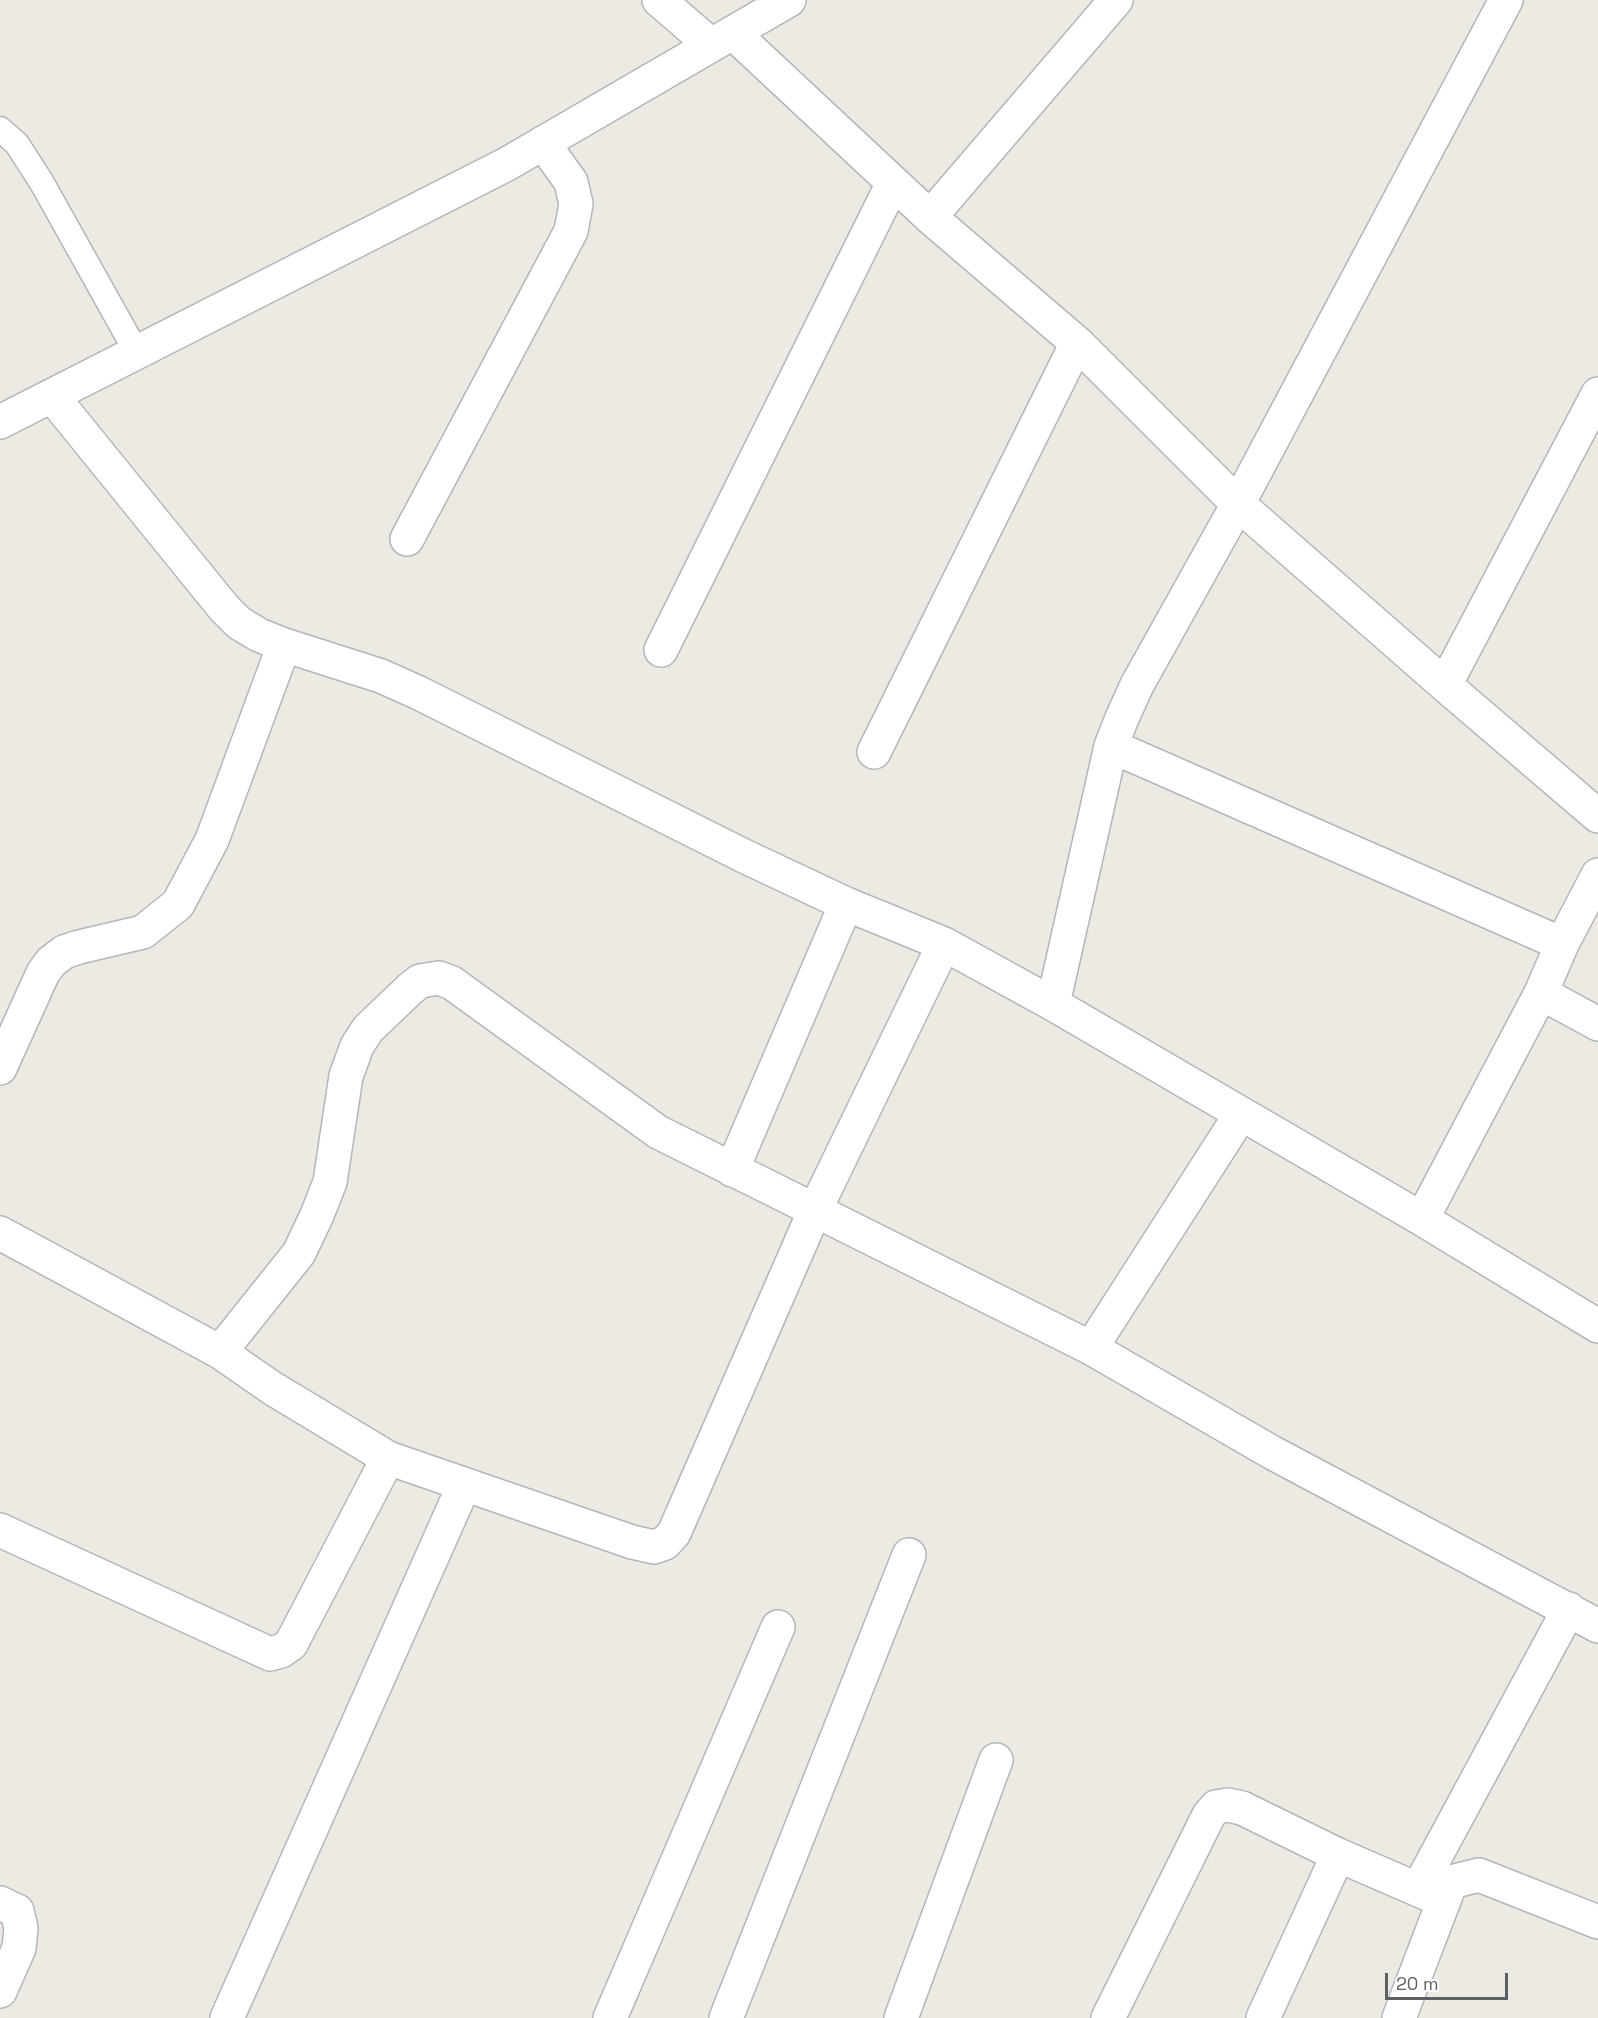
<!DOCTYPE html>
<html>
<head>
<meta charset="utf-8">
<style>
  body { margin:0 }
  #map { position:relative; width:1598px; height:2018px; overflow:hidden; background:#ede9e3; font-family:"Space Grotesk",sans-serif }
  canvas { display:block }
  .scale { position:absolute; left:1385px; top:1973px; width:123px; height:27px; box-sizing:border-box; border:3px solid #5b6062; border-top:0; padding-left:8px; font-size:18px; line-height:21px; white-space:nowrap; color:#5b6062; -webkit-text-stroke:4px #fff; paint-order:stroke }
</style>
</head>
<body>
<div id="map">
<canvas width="1598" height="2018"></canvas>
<div class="scale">20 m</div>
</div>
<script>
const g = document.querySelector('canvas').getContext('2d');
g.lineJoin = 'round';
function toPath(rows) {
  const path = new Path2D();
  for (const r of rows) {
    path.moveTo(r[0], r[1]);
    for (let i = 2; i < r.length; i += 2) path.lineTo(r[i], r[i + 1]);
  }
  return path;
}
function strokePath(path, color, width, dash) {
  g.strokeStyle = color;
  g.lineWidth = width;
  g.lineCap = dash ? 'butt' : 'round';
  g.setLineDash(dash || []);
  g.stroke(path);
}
const service = toPath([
  [0,129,17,144,42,183,137,353]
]);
const minor = toPath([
  [659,0,711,45],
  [733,33,930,217,1077,343,1238,504,1445,685,1598,816],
  [930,217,1116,0],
  [52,396,224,608,239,623,259,635,284,645,381,676,419,693,744,856,846,904,944,944,1053,1004,1422,1219,1598,1326],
  [407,539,571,231,576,204,571,182,543,143],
  [661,650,893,183],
  [1445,685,1598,394],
  [1111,746,1562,944],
  [874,752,1077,343],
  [1541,993,1598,1024],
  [1053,1004,1111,746,1122,718,1137,685,1238,504,1506,0],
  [0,1068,43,973,51,962,64,952,79,947,143,932,178,904,212,840,284,645],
  [732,1170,846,904],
  [1422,1219,1541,993,1562,944,1598,875],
  [0,1233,220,1352,272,1388,388,1458,632,1542,654,1547,665,1543,674,1533,815,1210,944,944],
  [1091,1348,1241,1114],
  [220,1352,299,1253,317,1215,330,1182,346,1076,357,1046,368,1029,410,989,420,981,439,978,452,983,658,1132,1091,1348,1273,1453,1598,1626],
  [0,1530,270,1654,281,1651,291,1644,388,1458],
  [1418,1889,1569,1609],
  [0,1903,17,1911,21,1928,19,1948,0,1991],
  [227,2018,464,1485],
  [610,2018,778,1627],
  [726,2018,909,1555],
  [901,2018,996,1760],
  [1108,2018,1209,1815,1216,1807,1228,1805,1242,1808,1338,1855,1444,1901],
  [1263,2018,1338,1855],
  [1399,2018,1451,1882,1479,1875,1598,1922]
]);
const tertiary = toPath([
  [0,422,507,164,789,0]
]);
strokePath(service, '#b3b6b9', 27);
strokePath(minor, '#b3b6b9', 36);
strokePath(tertiary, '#b3b6b9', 36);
strokePath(service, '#fff', 24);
strokePath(minor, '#fff', 33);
strokePath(tertiary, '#fff', 33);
</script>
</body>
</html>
